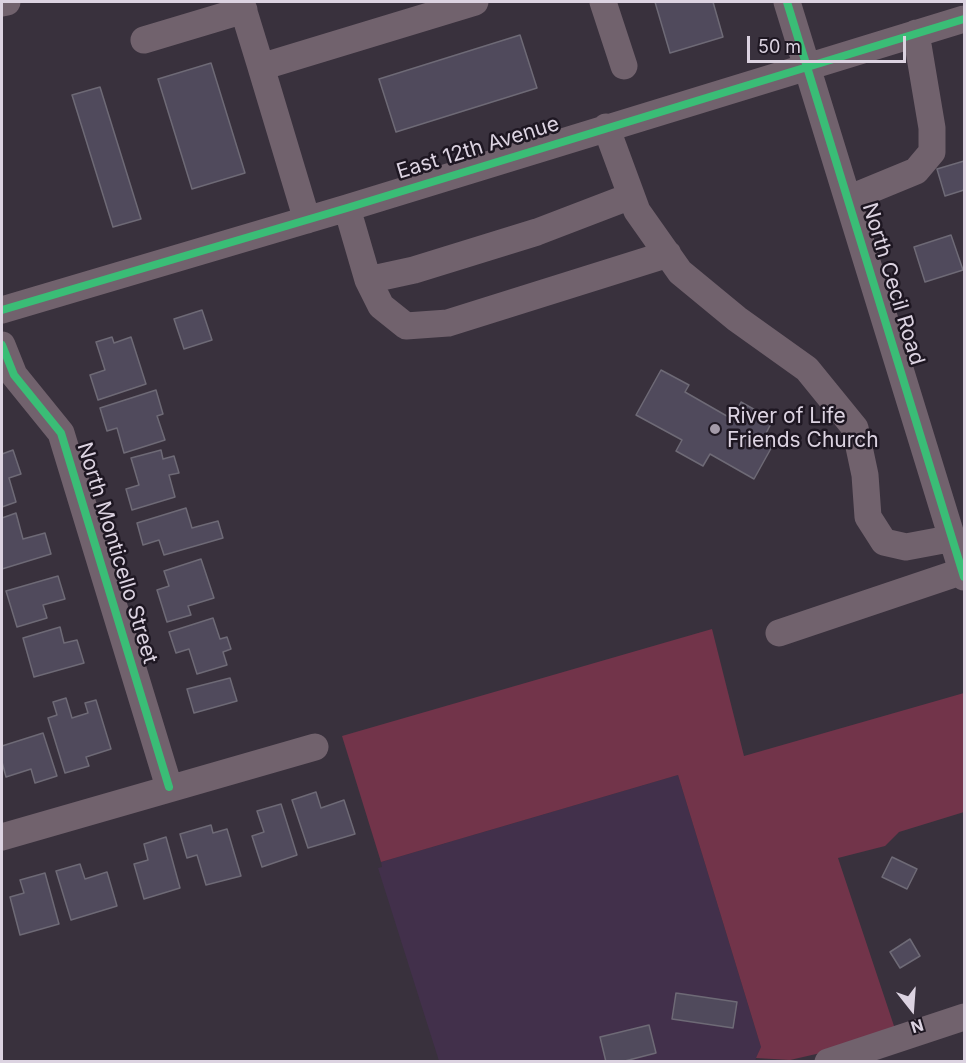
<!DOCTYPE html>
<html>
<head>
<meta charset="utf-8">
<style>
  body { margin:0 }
  #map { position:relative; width:966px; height:1063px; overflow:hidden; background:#39313d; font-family:Inter,sans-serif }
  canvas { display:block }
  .frame { position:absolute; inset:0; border:3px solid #dcd3e1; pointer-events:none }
  .north { position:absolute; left:882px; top:979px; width:60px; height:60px; -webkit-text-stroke:4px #1e1722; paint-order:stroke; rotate:163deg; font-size:16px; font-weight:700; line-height:24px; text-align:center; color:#dcd3e1 }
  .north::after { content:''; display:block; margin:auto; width:21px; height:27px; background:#dcd3e1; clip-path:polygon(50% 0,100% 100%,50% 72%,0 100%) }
  .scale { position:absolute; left:747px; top:36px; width:159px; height:27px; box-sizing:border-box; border:3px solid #dcd3e1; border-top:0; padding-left:8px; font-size:18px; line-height:21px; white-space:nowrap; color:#dcd3e1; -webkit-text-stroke:4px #1e1722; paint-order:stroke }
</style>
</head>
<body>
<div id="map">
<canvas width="966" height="1063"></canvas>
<div class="frame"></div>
<div class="north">N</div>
<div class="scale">50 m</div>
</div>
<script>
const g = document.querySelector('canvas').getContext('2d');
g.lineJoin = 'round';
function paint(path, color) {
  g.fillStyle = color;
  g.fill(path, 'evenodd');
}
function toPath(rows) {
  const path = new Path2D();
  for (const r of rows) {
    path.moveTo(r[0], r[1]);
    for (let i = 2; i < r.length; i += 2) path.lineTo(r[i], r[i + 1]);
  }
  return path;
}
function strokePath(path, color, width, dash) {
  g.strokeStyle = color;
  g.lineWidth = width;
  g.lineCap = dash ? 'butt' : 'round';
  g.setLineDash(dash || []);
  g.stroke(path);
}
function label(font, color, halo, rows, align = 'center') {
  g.font = font + ' Inter,sans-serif';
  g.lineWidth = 5;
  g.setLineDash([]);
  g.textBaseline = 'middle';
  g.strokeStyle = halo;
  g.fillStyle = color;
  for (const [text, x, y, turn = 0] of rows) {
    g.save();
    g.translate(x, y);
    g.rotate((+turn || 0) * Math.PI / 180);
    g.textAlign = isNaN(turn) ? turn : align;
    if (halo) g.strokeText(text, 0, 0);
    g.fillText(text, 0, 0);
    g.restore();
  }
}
const built = toPath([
  [678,775,761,1047,755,1061,439,1061,378,868,382,867,381,862]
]);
const green = toPath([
  [712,629,744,756,964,693,964,812,899,832,885,846,838,858,896,1032,838,1049,790,1060,756,1058,761,1047,678,775,381,862,342,736]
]);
const building = toPath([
  [655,2,713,2,723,37,670,53,655,2],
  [520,35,537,88,396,132,379,79,520,35],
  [211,63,245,173,192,189,158,79,211,63],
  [100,87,141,219,113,227,72,95,100,87],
  [964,161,964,190,945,196,937,169,964,161],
  [951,235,963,270,925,282,914,247,951,235],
  [202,310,212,340,184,349,174,319,202,310],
  [112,337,114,343,131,337,146,384,98,400,90,375,105,370,96,342,112,337],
  [661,370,689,385,685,392,732,419,741,402,773,420,764,437,774,443,754,479,710,454,703,466,676,451,682,440,636,415,661,370],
  [156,390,163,414,157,416,165,440,124,453,117,428,107,431,100,408,156,390],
  [13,450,21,474,9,478,16,502,2,507,2,454,13,450],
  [161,450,163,459,174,456,179,473,169,475,175,497,132,510,126,489,139,485,131,458,161,450],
  [186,508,192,528,218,521,223,538,164,555,159,540,143,545,137,523,186,508],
  [16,513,23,539,45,533,51,554,2,569,2,518,16,513],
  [201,559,214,598,188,606,191,615,167,622,157,590,169,586,164,571,201,559],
  [58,576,65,599,43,605,47,618,17,627,6,591,58,576],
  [213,618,220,639,227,637,231,649,223,652,227,665,197,674,189,649,176,653,169,632,213,618],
  [60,627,64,643,77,640,84,663,34,677,23,638,60,627],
  [230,678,237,701,194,713,187,689,230,678],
  [66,698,72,718,88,713,85,703,96,700,111,749,86,757,89,766,65,773,48,718,57,715,53,702,66,698],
  [43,733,57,776,35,783,31,769,6,777,2,762,2,746,43,733],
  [316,792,321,808,344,800,355,834,308,848,292,800,316,792],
  [281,804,297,855,262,867,252,836,264,832,257,811,281,804],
  [211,825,213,833,227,829,241,876,206,885,197,855,187,858,180,834,211,825],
  [166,837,180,888,144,899,134,864,148,860,144,844,166,837],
  [892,857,917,869,907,889,882,877,892,857],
  [80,864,85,879,107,872,117,906,71,920,56,871,80,864],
  [45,873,59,924,20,935,10,897,24,893,20,880,45,873],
  [910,939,920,956,900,968,890,952,910,939],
  [676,993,737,1002,733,1028,672,1019,676,993],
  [649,1025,656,1053,621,1062,606,1062,600,1037,649,1025]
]);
const minor = toPath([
  [241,2,261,67],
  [603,2,624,66],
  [787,2,964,577],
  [2,3,7,2],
  [144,40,244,10],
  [606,127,637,211,680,272,737,319,807,369,855,428,865,475,868,517,884,542,906,547,954,538],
  [848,199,916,171,932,152,932,128,916,33],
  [347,208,368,280,414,270,537,232,631,196],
  [307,220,261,67,475,2],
  [368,280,381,306,406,326,448,323,668,254],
  [2,310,347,208,964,19],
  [2,345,14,375,61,433,169,787],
  [779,633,963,571],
  [2,837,315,747],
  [828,1062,964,1017]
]);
const cycleway = toPath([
  [787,2,964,577],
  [2,310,347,208,964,19],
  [2,345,14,375,61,433,169,787]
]);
const markers = [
  [715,429,6,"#a39aa8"]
];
const streetNames = [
  ["East 12th Avenue",478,148,-17],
  ["North Cecil Road",893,284,73],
  ["North Monticello Street",117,553,73]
];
const poiNames = [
  ["River of Life",727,417],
  ["Friends Church",727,441]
];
paint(built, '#42304b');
paint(green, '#72344a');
paint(building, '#504a5c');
strokePath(building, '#6e6a76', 1.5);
strokePath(minor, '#71626d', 27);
strokePath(cycleway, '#3abd76', 8);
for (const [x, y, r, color] of markers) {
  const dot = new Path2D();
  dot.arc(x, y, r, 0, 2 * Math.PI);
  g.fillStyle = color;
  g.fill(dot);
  strokePath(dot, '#1e1722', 2);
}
label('21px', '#dcd3e1', '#1e1722', streetNames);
label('21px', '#dcd3e1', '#1e1722', poiNames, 'left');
</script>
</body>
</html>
